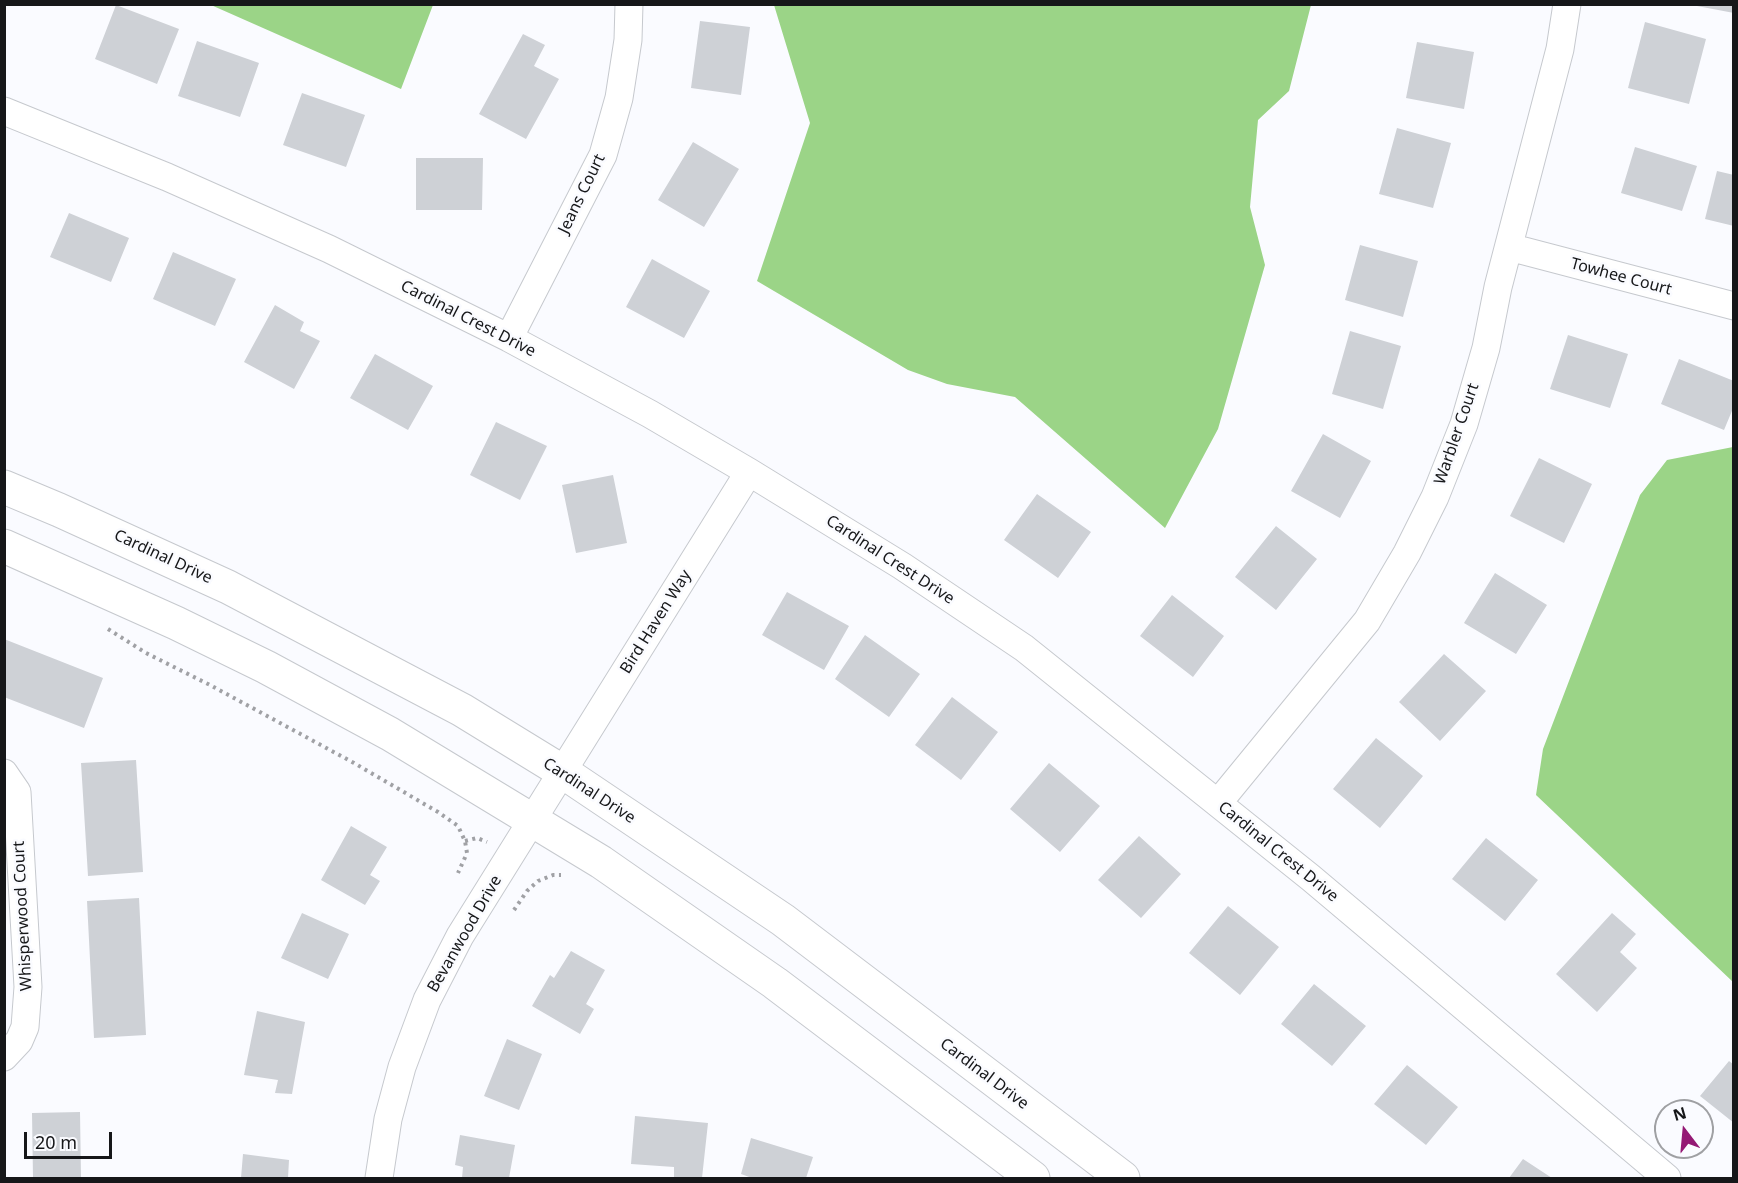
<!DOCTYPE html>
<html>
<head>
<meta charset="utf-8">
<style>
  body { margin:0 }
  #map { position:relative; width:1738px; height:1183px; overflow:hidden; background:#fafbff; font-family:"Noto Sans",sans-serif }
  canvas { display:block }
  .frame { position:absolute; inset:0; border:6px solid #161719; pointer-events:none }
  .north { position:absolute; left:1654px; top:1099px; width:60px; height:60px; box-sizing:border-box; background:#fafbff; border:2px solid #9fa0a3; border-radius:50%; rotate:344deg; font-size:16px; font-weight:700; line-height:24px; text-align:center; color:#161719 }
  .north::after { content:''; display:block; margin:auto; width:21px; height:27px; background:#941974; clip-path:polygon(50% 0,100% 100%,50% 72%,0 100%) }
  .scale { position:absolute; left:24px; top:1132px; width:88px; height:27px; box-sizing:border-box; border:3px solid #161719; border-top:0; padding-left:8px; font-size:18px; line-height:21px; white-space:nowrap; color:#161719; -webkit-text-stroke:4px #fafbff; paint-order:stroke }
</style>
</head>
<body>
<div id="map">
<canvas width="1738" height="1183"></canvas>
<div class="frame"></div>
<div class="north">N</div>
<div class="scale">20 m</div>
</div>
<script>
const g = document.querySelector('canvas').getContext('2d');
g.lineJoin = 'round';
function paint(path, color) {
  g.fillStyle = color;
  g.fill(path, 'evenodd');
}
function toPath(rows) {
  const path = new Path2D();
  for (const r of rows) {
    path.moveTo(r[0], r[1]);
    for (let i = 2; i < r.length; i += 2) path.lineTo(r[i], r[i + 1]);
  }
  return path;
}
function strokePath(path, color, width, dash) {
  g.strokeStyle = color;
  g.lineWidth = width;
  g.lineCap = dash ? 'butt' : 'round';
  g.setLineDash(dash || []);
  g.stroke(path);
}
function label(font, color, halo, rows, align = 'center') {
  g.font = font + ' "Noto Sans",sans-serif';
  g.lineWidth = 5;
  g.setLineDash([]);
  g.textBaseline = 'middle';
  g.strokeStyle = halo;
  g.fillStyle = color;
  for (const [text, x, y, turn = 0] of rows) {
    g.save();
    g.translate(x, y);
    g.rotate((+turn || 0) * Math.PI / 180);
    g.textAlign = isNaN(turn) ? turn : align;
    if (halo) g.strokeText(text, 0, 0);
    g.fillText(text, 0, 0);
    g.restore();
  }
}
const forest = toPath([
  [211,5,433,5,401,89],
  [774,5,1311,5,1289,91,1258,120,1250,207,1265,265,1218,429,1165,528,1015,397,947,384,908,370,757,281,810,123],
  [1733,447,1734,447,1733,982,1536,795,1543,749,1640,495,1667,460]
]);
const building = toPath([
  [1697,4,1734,4,1734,13,1697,6],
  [116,5,179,29,157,84,95,59],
  [700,21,750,27,741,95,691,88],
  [1645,22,1706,39,1689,104,1628,88],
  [523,34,545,45,534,66,559,79,526,139,479,114],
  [197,41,259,63,240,117,178,96],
  [1417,42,1474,52,1464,109,1406,98],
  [302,93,365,115,346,167,283,145],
  [1397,128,1451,143,1433,208,1379,194],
  [693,142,739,169,704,227,658,200],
  [1635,147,1697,166,1682,211,1621,193],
  [416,158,483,158,482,210,416,210],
  [1717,171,1734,175,1734,226,1705,219],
  [69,213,129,238,111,282,50,257],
  [1360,245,1418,261,1403,317,1345,300],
  [173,252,236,279,215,326,153,299],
  [652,259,710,291,684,338,626,307],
  [275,305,304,322,300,331,320,341,294,389,244,362],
  [1350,331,1401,346,1383,409,1332,394],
  [1568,335,1628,354,1610,408,1550,389],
  [375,354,433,386,408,430,350,398],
  [1679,359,1734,381,1734,406,1724,430,1661,404],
  [496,422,547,446,520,500,470,475],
  [1323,434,1371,461,1340,518,1291,491],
  [1539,458,1592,484,1564,543,1510,516],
  [613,475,627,543,576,553,562,485],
  [1037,494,1091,532,1058,578,1004,540],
  [1276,526,1317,559,1276,610,1235,577],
  [1495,573,1547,605,1516,654,1464,623],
  [787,592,849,626,824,670,762,635],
  [1172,595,1224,636,1193,677,1140,636],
  [865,635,920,674,889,717,835,679],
  [4,639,103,678,84,728,4,697],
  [1444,654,1486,691,1440,741,1399,702],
  [952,697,998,732,961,780,915,745],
  [1376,738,1423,776,1380,828,1333,789],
  [136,760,143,872,88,876,81,763],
  [1049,763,1100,806,1060,852,1010,809],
  [351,826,387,847,370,875,380,881,365,905,321,880],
  [1139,836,1181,874,1141,918,1098,880],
  [1486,838,1538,880,1505,921,1452,879],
  [139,898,146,1035,94,1038,87,901],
  [1228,906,1279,947,1240,995,1189,953],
  [302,913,349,934,328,979,281,958],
  [1612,913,1636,934,1620,952,1637,968,1597,1012,1556,974],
  [571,951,605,970,586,1004,594,1009,580,1034,532,1006,550,975,554,978],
  [1314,984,1366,1026,1332,1066,1281,1024],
  [257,1011,305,1022,292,1094,275,1093,278,1080,244,1075],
  [507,1039,542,1054,519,1110,484,1096],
  [1729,1061,1734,1065,1734,1123,1700,1096],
  [1407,1065,1458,1107,1426,1145,1374,1104],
  [80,1112,81,1178,33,1178,32,1113],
  [635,1116,708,1123,702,1178,674,1177,674,1167,631,1164],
  [460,1135,515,1145,509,1178,462,1178,463,1167,455,1165],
  [751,1138,813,1157,806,1178,752,1178,741,1174],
  [243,1154,289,1160,288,1178,241,1178],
  [1523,1159,1552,1178,1509,1178]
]);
const path = toPath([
  [108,629,146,653,210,685,354,763,438,812,458,826,465,841,467,853,458,873],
  [465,841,477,838,487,842],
  [514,910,527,891,538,881,553,875,561,875]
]);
const street = toPath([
  [4,111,167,177,329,249,509,338,650,414,749,472,902,566,1024,648,1311,878,1667,1178],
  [1509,247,1734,306],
  [509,338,603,155,619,98,628,40,629,4],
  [4,773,17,792,28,987,25,1027,19,1041,4,1057],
  [1218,803,1367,621,1407,553,1435,497,1464,424,1486,348,1498,287,1560,49,1567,4],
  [379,1178,388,1119,402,1067,427,1000,460,936,749,472]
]);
const secondary = toPath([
  [4,487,59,510,228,587,462,710,563,772,783,920,1123,1178],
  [4,546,176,623,266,667,390,734,601,862,775,983,1033,1178]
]);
const streetNames = [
  ["Jeans Court",582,194,-64],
  ["Towhee Court",1621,277,15],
  ["Cardinal Crest Drive",468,319,27],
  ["Warbler Court",1457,434,-71],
  ["Cardinal Drive",163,557,25],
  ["Cardinal Crest Drive",890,560,33],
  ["Bird Haven Way",656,622,-58],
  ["Cardinal Drive",589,791,33],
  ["Cardinal Crest Drive",1278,852,39],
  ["Whisperwood Court",23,916,-93],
  ["Bevanwood Drive",465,934,-60],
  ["Cardinal Drive",984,1074,37]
];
paint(forest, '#9bd487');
paint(building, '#ced1d6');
strokePath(street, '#c6c9ce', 29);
strokePath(secondary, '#c6c9ce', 35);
strokePath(path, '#a0a1a5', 4, [3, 4.5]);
strokePath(street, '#fff', 27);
strokePath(secondary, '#fff', 33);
label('16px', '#161719', '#fafbff', streetNames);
</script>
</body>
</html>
